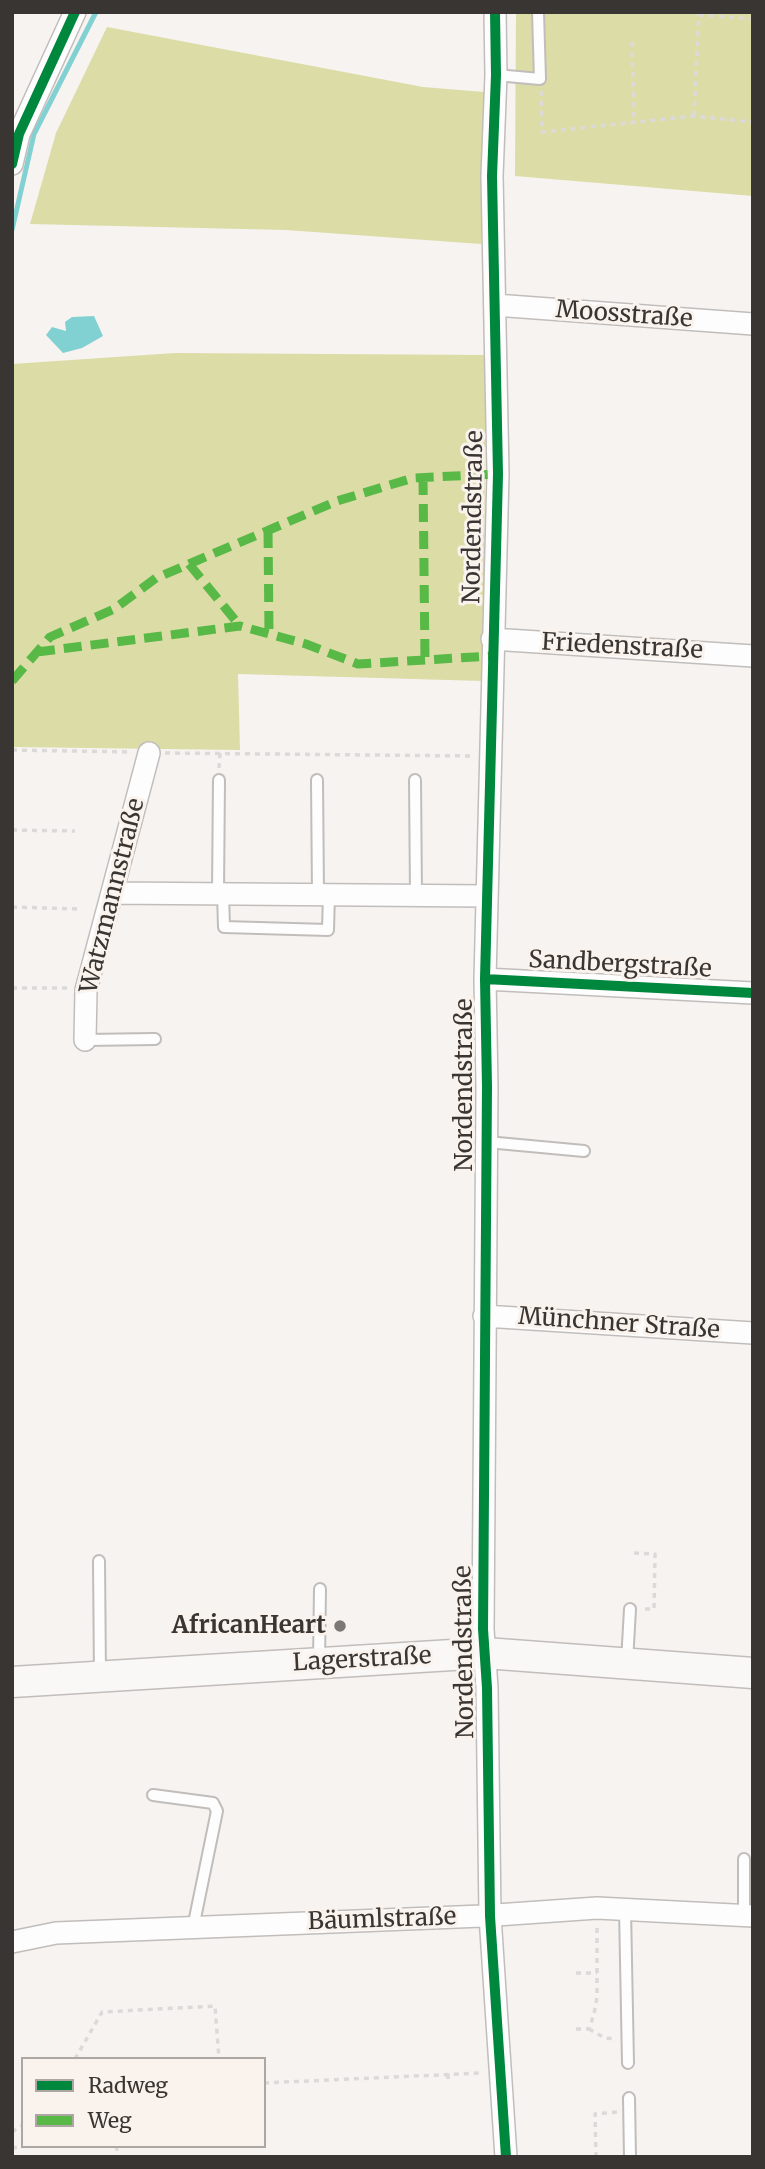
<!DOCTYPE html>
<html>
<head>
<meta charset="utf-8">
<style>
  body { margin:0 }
  #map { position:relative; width:765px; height:2169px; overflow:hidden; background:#f7f3f0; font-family:Merriweather,serif }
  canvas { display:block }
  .frame { position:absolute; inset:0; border:14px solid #383533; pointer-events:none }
  .legend { position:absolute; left:21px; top:2057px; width:245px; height:91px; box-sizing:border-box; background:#faf3ed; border:2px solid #aca7a3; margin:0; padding:9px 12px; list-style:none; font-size:21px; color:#383533 }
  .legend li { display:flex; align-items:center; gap:14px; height:35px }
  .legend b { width:35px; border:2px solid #aca7a3 }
</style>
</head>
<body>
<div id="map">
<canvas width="765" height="2169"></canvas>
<div class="frame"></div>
<ul class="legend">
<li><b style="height:9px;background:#00873e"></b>Radweg</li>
<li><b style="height:9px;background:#58b947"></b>Weg</li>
</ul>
</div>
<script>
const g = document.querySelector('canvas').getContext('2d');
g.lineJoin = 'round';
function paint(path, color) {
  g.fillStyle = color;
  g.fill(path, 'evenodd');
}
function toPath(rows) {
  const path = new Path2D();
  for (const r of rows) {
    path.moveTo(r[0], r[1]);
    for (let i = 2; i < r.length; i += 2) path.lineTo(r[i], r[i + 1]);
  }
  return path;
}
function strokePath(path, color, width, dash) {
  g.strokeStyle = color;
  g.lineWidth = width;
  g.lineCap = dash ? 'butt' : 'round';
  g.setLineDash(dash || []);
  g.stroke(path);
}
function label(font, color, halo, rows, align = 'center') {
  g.font = font + ' Merriweather,serif';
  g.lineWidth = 6;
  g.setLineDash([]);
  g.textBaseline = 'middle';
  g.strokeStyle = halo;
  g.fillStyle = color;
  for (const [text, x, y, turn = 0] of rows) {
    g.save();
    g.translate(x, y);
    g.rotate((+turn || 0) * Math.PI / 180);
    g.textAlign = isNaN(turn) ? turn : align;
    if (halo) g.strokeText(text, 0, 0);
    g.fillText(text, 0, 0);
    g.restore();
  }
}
const green = toPath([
  [516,12,753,12,753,196,515,176],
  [107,27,423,87,484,92,481,244,286,230,30,224,56,133],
  [175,353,486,355,483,681,238,674,240,750,12,747,12,364]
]);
const water = toPath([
  [94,316,103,336,82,348,63,353,46,335,52,327,66,331,65,322,72,317]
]);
const stream = toPath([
  [12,230,34,134,96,12]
]);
const path = toPath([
  [699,15,753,19],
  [632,42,634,123],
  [541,91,542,132,694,116,753,122],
  [694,116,699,12],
  [12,750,130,752],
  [165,753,473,756],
  [219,768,220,753],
  [12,830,75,831],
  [12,907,79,909],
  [12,988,70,988],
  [634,1553,655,1554,654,1609,642,1609],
  [576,1973,597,1973],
  [576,2029,589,2029,594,2014,597,1997,597,1927],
  [589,2029,605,2038,616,2039],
  [75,2059,102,2012,215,2006,219,2059],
  [448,2074,448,2084],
  [264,2083,481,2073],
  [12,2132,23,2125],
  [116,2146,119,2157],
  [12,2148,27,2146],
  [596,2157,595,2114,617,2112]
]);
const lane = toPath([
  [496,75,540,79,538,12],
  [317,780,318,894],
  [415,780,416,895],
  [218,892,219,780],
  [223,893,224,927,328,930,329,894],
  [85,1040,155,1039],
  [487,1142,584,1151],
  [99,1561,100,1676],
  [319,1662,320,1589],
  [627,1662,630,1609],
  [153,1795,213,1803,217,1811,193,1928],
  [744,1859,744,1915],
  [625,1909,628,2063],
  [629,2098,630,2157]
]);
const street = toPath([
  [495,12,496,75,492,176,498,474,485,979,487,1087,483,1629,487,1688,490,1916,506,2157],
  [12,164,19,134,75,12],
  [495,305,753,324],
  [492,639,753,656],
  [112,893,487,896],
  [485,979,753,993],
  [85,1040,86,990,149,753],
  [484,1316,753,1333],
  [12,1942,56,1933,482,1916,597,1908,753,1916]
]);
const secondary = toPath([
  [12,1682,485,1653,753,1673]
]);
const quiet = toPath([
  [423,477,425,660],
  [268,530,269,634],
  [189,564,240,626],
  [37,652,240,626,306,644,358,664,491,656],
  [12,681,50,637,114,609,156,578,189,564,337,501,413,478,498,474]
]);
const cycleway = toPath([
  [495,12,496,75,492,176,498,474,485,979,487,1087,483,1629,487,1688,490,1916,506,2157],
  [12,164,19,134,75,12],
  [485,979,753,993]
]);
const markers = [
  [340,1626,7,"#7b7875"]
];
const streetNames = [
  ["Moosstraße",624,315,4],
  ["Nordendstraße",474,517,-89],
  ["Friedenstraße",622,647,3],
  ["Watzmannstraße",113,896,-76],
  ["Sandbergstraße",620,965,3],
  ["Nordendstraße",465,1085,-90],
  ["Münchner Straße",619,1324,4],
  ["Nordendstraße",465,1652,-91],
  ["Lagerstraße",362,1660,-3],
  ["Bäumlstraße",382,1920,-2]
];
const poiNames = [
  ["AfricanHeart",326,1626]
];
paint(green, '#dcdca6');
paint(water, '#81d1d3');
strokePath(stream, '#81d1d3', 5);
strokePath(lane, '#c1bdbb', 14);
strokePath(street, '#c1bdbb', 24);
strokePath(secondary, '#c1bdbb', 33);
strokePath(path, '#dcdad9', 3.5, [5, 5]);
strokePath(lane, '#fefdfd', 10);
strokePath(street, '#fefdfd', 21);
strokePath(secondary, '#faf8f7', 30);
strokePath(quiet, '#58b947', 9, [18, 9]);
strokePath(cycleway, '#00873e', 10);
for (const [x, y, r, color] of markers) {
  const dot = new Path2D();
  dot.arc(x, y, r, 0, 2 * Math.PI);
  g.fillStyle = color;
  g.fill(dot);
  strokePath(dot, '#faf3ed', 2.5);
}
label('24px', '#383533', '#faf3ed', streetNames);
label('bold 24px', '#383533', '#faf3ed', poiNames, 'right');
</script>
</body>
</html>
